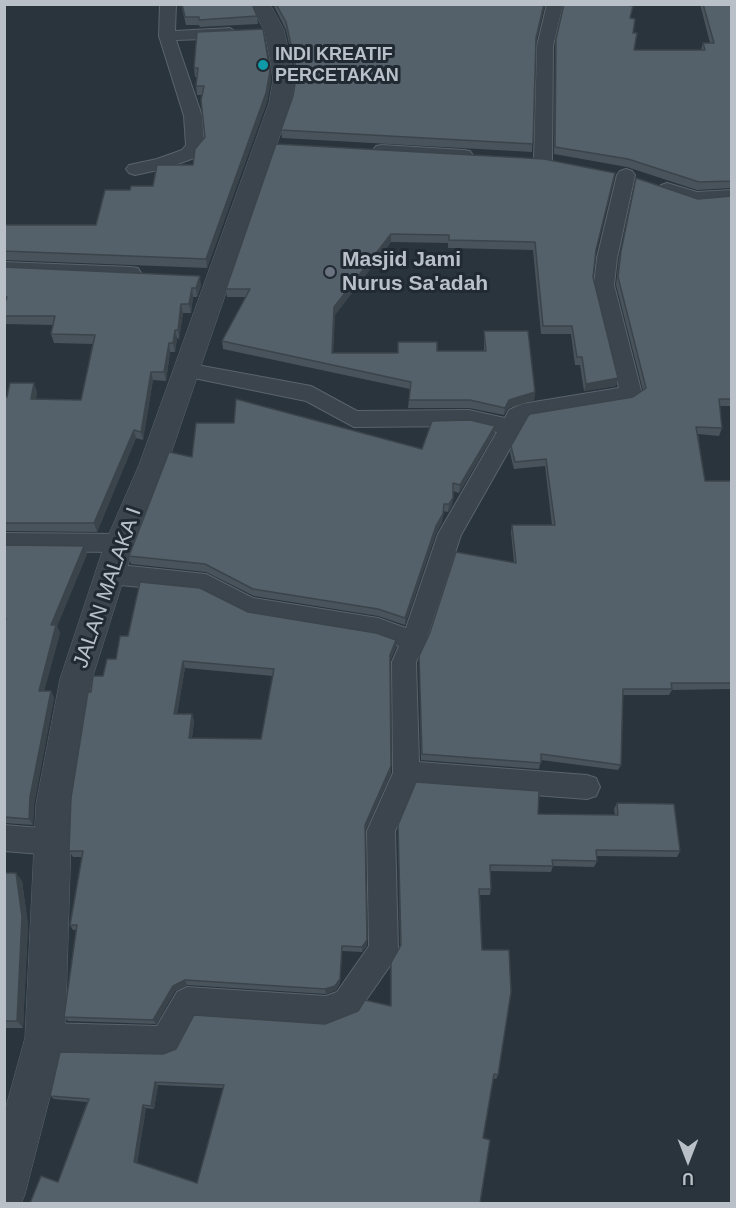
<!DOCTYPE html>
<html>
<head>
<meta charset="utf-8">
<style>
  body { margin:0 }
  #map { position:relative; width:736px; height:1208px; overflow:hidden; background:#29343d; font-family:Arial,sans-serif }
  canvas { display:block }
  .frame { position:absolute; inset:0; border:6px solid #b9c0c8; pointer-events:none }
  .north { position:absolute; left:658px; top:1130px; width:60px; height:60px; -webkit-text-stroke:4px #212a33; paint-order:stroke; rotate:180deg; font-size:16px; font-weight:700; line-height:24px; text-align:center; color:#b9c0c8 }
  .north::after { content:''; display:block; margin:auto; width:21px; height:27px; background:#b9c0c8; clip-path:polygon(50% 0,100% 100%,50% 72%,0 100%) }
</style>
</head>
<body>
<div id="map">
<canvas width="736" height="1208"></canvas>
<div class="frame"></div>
<div class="north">U</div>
</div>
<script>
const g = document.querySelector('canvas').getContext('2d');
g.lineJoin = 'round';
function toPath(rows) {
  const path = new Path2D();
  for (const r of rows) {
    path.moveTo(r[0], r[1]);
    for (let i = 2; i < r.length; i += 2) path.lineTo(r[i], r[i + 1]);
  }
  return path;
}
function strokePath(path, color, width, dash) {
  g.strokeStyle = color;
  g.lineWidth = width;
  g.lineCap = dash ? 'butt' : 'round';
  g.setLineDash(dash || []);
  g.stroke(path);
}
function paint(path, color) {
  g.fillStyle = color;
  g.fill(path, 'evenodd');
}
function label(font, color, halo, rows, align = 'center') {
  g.font = font + ' Arial,sans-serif';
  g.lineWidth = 6;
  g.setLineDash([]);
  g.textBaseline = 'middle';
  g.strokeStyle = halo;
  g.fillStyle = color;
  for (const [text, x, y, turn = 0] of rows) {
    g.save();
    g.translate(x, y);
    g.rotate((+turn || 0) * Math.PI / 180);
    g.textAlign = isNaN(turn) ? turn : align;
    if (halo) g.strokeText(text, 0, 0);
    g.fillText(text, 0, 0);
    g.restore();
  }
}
const minor = toPath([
  [160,4,176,4,175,31,230,28,238,33,230,38,176,40,202,116,204,146,194,158,167,168,135,175,129,173,126,169,129,165,157,159,182,150,186,145,184,116,159,36,160,4],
  [547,4,563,4,553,46,552,160,549,164,543,165,537,164,534,160,537,46,547,4],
  [382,145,464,150,470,151,473,155,470,159,464,160,376,154,373,150,376,146,382,145],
  [626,169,632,171,635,175,617,258,614,285,642,394,638,399,631,402,528,419,525,422,461,535,426,641,416,662,419,762,587,775,596,778,600,787,596,796,587,799,414,786,395,831,398,950,394,960,357,1013,326,1026,195,1017,176,1052,165,1056,45,1053,34,1049,30,1038,34,1027,45,1023,157,1026,177,992,187,987,326,996,337,992,369,946,367,831,393,773,392,662,399,646,377,638,249,617,202,593,110,584,102,581,98,574,102,567,110,564,206,574,253,598,378,618,406,628,438,534,497,432,469,426,354,427,306,401,179,375,176,370,179,365,186,363,311,386,357,411,469,410,505,418,509,410,522,404,619,388,594,285,597,258,617,175,620,171,626,169],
  [667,183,697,192,732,190,732,202,690,202,661,193,658,189,661,185,667,183],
  [4,262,131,267,138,268,141,273,138,278,131,279,4,274,4,262],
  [4,533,120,534,128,536,132,543,128,550,120,552,4,551,4,533],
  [4,825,53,829,63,833,67,842,63,851,53,855,4,851,4,825]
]);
const tertiary = toPath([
  [250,4,270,4,284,30,295,80,291,103,167,465,135,543,92,679,72,804,65,1038,25,1194,21,1204,4,1204,4,1114,25,1038,36,804,60,679,105,543,139,465,269,103,273,80,270,60,264,30,250,4]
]);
const wall = toPath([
  [181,4,252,4,257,16,258,24,200,27,199,25,186,25],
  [273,4,545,4,536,42,532,152,282,138,281,130,293,96,296,75,286,30],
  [700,4,732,4,732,188,697,190,627,167,554,154,555,46,556,39,630,18,634,50,701,50,703,43,710,43],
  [194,68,270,71,271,80,267,102,207,268,4,260,4,225,96,225,130,190,153,186,193,165,205,137,202,95,197,95,196,86,197,77,195,77],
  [276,144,596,252,593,277,616,386,584,391,580,365,575,365,571,334,541,334,533,250,448,248,448,243,391,242,335,315,333,353,397,353,437,351,484,351,484,331,535,392,534,400,508,408,504,415,469,408,408,408,410,389,223,349,222,341,246,297,227,297,226,289],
  [636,178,698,199,732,196,732,406,719,406,722,428,719,436,698,434,705,481,732,481,732,689,672,690,669,695,623,695,621,765,618,770,541,760,539,769,421,760,419,656,514,563,511,532,512,525,552,525,545,466,514,469,510,453,511,446,633,397,643,390,616,285,619,258],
  [4,267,201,285,197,297,193,297,191,313,183,313,179,339,177,338,175,352,170,352,166,381,153,380,143,440,136,438,97,532,4,531,4,397,37,392,36,399,81,400,93,344,54,343,51,334,53,325,5,324],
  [495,426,494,434,459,493,453,491,452,505,448,512,443,511,442,522,436,533,405,625,378,616,254,596,206,572,131,564,129,556,192,457,422,449],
  [4,545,84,546,87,554,57,626,60,633,44,691,51,691,54,698,34,804,33,825,4,823],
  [248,612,396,647,390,661,391,773,365,831,367,945,362,952,342,951,340,983,336,990,326,994,187,985,175,991,156,1024,68,1021,64,1017,76,930,73,930,70,925,82,857,73,857,69,851,91,692,116,659,128,636],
  [185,668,273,676,261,739,192,738,194,721,192,714,177,714],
  [617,803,680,851,677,857,596,856,597,861,594,867,553,866,551,872,490,871,491,889,490,895,480,895,482,950,498,1075,496,1079,493,1078,483,1138,480,1203,58,1182,87,1102,54,1099,50,1096,163,1054,325,1024,391,1006,400,946,398,825,538,814,615,815,614,809],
  [158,1085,223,1088,197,1183,137,1163,146,1108,154,1109],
  [4,873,22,881,28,925,23,1028,4,1028]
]);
const shadedWall = toPath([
  [544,4,545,4,535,45,536,38],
  [270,71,271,80,267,102,207,268,206,259],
  [391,234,391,242,335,315,332,361,334,307],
  [200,276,201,285,197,297,196,288],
  [192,288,193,297,191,313,189,304],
  [181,304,183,313,179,339,178,330],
  [175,330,177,338,175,352,173,343],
  [169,343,170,352,166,381,164,372],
  [151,372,153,380,143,440,141,432],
  [618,378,616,386,584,391,586,384],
  [34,383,37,392,34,408,31,399],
  [535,392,534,400,508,408,504,415,505,408,509,400],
  [495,426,494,434,459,493,460,485],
  [134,430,136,438,97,532,94,523],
  [453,498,452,505,448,512,449,504],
  [443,514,442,522,436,533,405,625,405,618,436,526],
  [84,546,87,554,57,626,60,633,42,698,39,691,51,625],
  [396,640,396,647,390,662,390,655],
  [183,661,185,668,176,721,174,714],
  [51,691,54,698,34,804,33,825,29,819,30,797],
  [192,714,194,721,191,744,189,738],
  [391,766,391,773,365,831,365,825],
  [16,873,22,881,28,925,23,1028,17,1021],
  [367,940,367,945,362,952,362,947],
  [342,946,340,983,336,990,326,994,325,989],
  [185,980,187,985,175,991,156,1024,153,1020,173,986],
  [155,1082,158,1085,154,1109,151,1106],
  [143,1105,146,1108,137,1165,134,1162]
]);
const building = toPath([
  [182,4,252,4,257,16,199,20,199,17,185,17,182,4],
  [276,4,544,4,536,38,533,144,281,130,293,96,297,72,286,22,276,4],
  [564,4,622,4,633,6,630,18,635,19,633,33,637,33,634,50,705,50,703,43,714,43,703,4,732,4,732,181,699,182,628,159,555,147,556,39,564,4],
  [263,29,270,71,266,93,206,259,4,251,4,225,96,225,105,190,130,190,131,186,153,186,157,165,193,165,195,149,205,137,201,100,204,86,196,86,198,68,194,68,197,32,263,29],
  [276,144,544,159,615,173,596,250,593,277,618,378,586,384,582,357,577,357,572,326,543,326,535,242,449,240,449,235,391,234,334,307,332,353,398,353,398,342,437,342,437,351,486,351,484,331,528,331,535,392,509,400,505,408,470,400,409,400,411,382,222,341,250,289,226,289,276,144],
  [636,178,698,199,732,196,732,399,719,399,722,428,696,427,705,481,732,481,732,683,671,683,672,689,623,689,621,765,541,754,541,763,422,754,419,656,429,635,456,552,516,563,512,525,555,525,546,459,515,462,511,446,528,416,530,414,633,397,646,388,618,277,621,251,636,178],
  [4,267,200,276,196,288,192,288,189,304,181,304,178,330,175,330,173,343,169,343,164,372,151,372,141,432,134,430,94,523,4,523,4,397,7,397,10,383,34,383,31,399,81,400,95,335,51,334,55,316,4,316,4,305,7,297,4,297,4,267],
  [236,399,422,449,432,421,470,420,495,426,460,485,453,483,453,498,449,504,444,504,443,514,436,526,405,618,378,609,253,589,205,564,129,556,169,452,192,457,196,423,234,423,236,399],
  [4,545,84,546,51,625,56,625,39,691,51,691,30,797,29,819,4,817,4,623,6,619,4,619,4,545],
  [140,582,200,588,248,612,376,633,396,640,390,655,391,766,365,825,367,940,362,947,342,946,340,979,335,986,325,989,185,980,173,986,153,1020,64,1017,77,925,70,925,83,851,69,851,71,798,88,692,91,692,93,676,103,676,107,659,116,659,120,636,128,636,140,582],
  [183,661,274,669,261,739,189,738,192,714,174,714,183,661],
  [416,782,539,791,538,814,618,815,617,803,674,804,680,851,596,850,597,861,552,860,553,866,490,865,491,889,479,889,482,950,509,950,511,992,498,1075,494,1074,483,1138,490,1140,480,1203,30,1203,41,1176,58,1182,89,1099,50,1096,60,1052,163,1054,176,1049,194,1015,325,1024,358,1011,365,1000,391,1006,391,963,401,945,398,825,416,782],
  [155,1082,224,1085,197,1183,134,1162,143,1105,151,1106,155,1082],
  [4,873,16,873,22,917,17,1021,4,1021,4,873]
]);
const markers = [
  [263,65,6,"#0f9aa8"],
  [330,272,6,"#6b7280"]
];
const farPoinames = [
  ["INDI KREATIF",275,55],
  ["PERCETAKAN",275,76]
];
const poiNames = [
  ["Masjid Jami",342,260],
  ["Nurus Sa'adah",342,284]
];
const streetNames = [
  ["JALAN MALAKA I",108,588,-71]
];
strokePath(minor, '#5a636b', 2);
strokePath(tertiary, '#5a636b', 1);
paint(minor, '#3c454d');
paint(tertiary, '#3c454d');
paint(wall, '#48535b');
paint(shadedWall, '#3b444a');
paint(building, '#54616a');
strokePath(building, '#3b444a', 1.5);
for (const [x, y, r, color] of markers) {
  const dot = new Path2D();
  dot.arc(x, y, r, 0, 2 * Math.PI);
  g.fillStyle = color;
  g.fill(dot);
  strokePath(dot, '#212a33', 2);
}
label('bold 18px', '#b9c0c8', '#212a33', farPoinames, 'left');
label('bold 21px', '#b9c0c8', '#212a33', poiNames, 'left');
label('21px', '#b9c0c8', '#212a33', streetNames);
</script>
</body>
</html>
